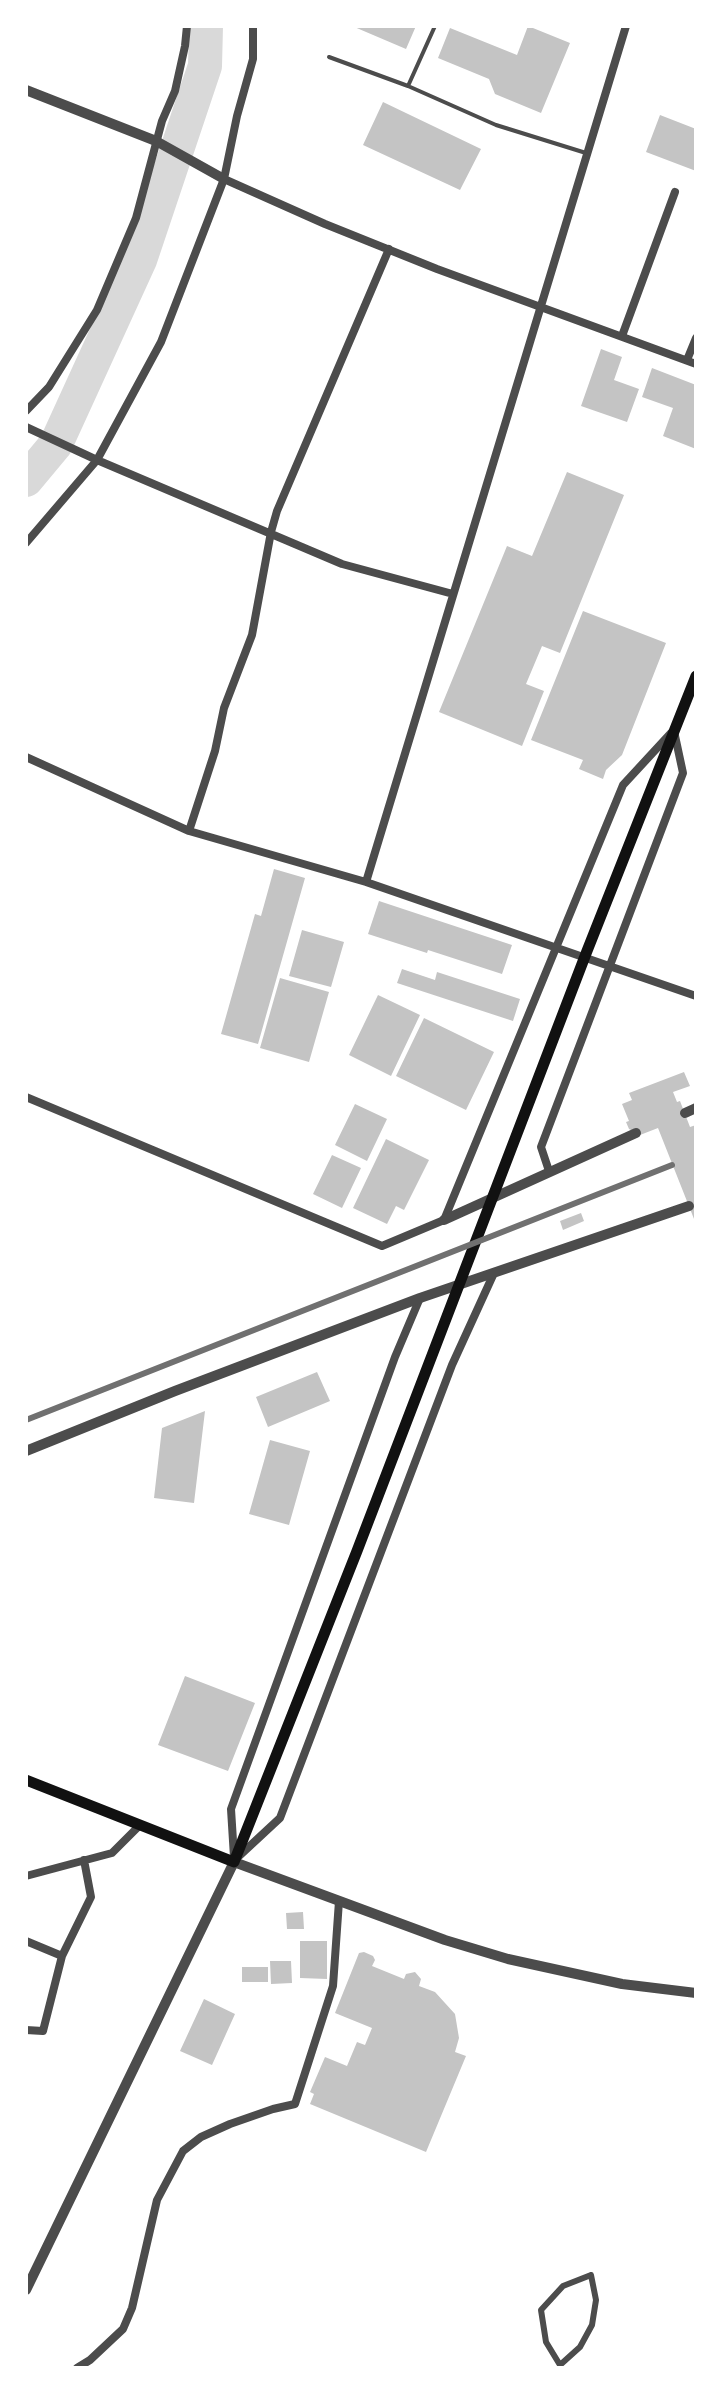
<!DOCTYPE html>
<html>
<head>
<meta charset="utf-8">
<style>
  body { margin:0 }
  #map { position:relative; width:722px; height:2394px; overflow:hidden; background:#fff; font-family:Helvetica,sans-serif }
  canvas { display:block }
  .frame { position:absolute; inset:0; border:28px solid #fff; pointer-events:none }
</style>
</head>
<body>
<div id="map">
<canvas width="722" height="2394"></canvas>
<div class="frame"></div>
</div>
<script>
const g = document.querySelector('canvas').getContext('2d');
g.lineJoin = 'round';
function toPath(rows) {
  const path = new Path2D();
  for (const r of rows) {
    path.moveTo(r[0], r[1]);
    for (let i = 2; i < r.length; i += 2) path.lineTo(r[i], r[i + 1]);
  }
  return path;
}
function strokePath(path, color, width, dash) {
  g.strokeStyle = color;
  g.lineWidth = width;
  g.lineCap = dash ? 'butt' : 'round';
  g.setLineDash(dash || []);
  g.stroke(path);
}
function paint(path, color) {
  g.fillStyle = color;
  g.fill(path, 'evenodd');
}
const river = toPath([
  [26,480,56,444,140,260,205,66,206,26]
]);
const building = toPath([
  [352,26,416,26,406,49],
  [528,26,570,43,541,113,495,94,489,79,438,58,450,28,517,55],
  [383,102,481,149,460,190,363,145],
  [660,115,696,129,696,171,646,152],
  [601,349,622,357,614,380,639,389,627,422,581,406],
  [652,368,696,385,696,449,663,436,673,408,642,397],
  [567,472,624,495,560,653,542,646,526,684,544,691,522,746,439,712,507,546,532,556],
  [583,611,666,643,622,755,606,770,603,779,579,769,583,760,531,740],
  [274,869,305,878,258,1044,221,1034,255,914,261,916],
  [379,901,512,945,502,974,428,950,427,953,368,934],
  [302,930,344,942,331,987,289,976],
  [402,969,435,980,437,972,520,999,513,1021,397,983],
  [280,978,329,992,309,1062,260,1048],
  [378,995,420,1015,391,1076,349,1055],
  [424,1018,494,1052,466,1110,396,1076],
  [684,1072,690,1086,673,1092,677,1102,680,1101,690,1127,696,1125,696,1224,658,1128,640,1135,629,1129,626,1122,629,1121,622,1104,632,1100,629,1093],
  [355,1104,387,1119,367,1161,335,1145],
  [386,1139,429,1160,404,1210,396,1206,387,1224,353,1208],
  [332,1155,361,1168,342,1208,313,1194],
  [581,1213,584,1221,563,1230,560,1221],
  [317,1372,330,1401,268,1427,256,1397],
  [205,1411,194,1503,154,1498,162,1428],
  [270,1440,310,1451,289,1525,249,1514],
  [185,1676,255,1703,228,1771,158,1745],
  [303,1912,304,1929,287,1929,286,1913],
  [300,1941,327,1941,327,1979,300,1978],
  [364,1952,373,1956,375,1960,372,1966,404,1979,406,1974,415,1972,421,1979,419,1986,435,1992,455,2014,459,2038,455,2052,466,2056,426,2152,310,2104,314,2094,310,2092,325,2057,347,2066,357,2042,365,2045,372,2028,335,2013,359,1953],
  [270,1961,291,1961,292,1983,271,1984],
  [242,1967,268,1967,268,1982,242,1982],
  [204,1999,235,2014,212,2065,180,2051]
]);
const service = toPath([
  [329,57,408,86,496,125,586,153],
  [408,86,435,26]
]);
const pedestrian = toPath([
  [591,2275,596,2300,592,2325,580,2347,560,2365,546,2342,541,2310,563,2286,591,2275]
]);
const minor = toPath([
  [224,179,325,224,437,269,696,364],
  [622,336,675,192],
  [687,360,696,338],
  [26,411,49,387,97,310,136,218,162,121,175,91,185,46,187,26],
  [26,427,97,460,342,564,453,594],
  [26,543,97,460,161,342,224,179,237,116,253,59,253,26],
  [26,757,189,831,366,882,696,996],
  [189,831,215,751,224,708,252,635,271,532,277,511,389,249],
  [366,882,626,26],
  [26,1097,382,1246,444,1220,623,785,671,733],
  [549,1171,541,1147,683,773,674,731],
  [234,1857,231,1809,395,1357,420,1298],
  [238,1857,280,1818,452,1365,494,1273],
  [26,1876,112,1853,140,1825],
  [26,1941,62,1956,43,2031,26,2030],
  [62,1956,91,1897,84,1860],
  [77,2368,90,2360,123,2329,132,2308,157,2200,183,2151,201,2137,230,2124,273,2109,295,2104,333,1986,339,1901]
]);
const tertiary = toPath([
  [26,90,156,141,224,179],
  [685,1113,696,1108],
  [444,1220,636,1133],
  [26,1451,175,1391,420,1298,689,1206],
  [26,2290,234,1862,445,1940,508,1959,622,1984,696,1993]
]);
const secondary = toPath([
  [26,1780,234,1862,357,1551,587,951,696,676]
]);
const rail = toPath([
  [26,1420,672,1165]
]);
strokePath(river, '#d9d9d9', 34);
paint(building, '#c4c4c4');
strokePath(service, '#4c4c4c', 4);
strokePath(pedestrian, '#4c4c4c', 6);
strokePath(minor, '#4c4c4c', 8);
strokePath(tertiary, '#4c4c4c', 10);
strokePath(secondary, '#111', 11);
strokePath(rail, '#707070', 6);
</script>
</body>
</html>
